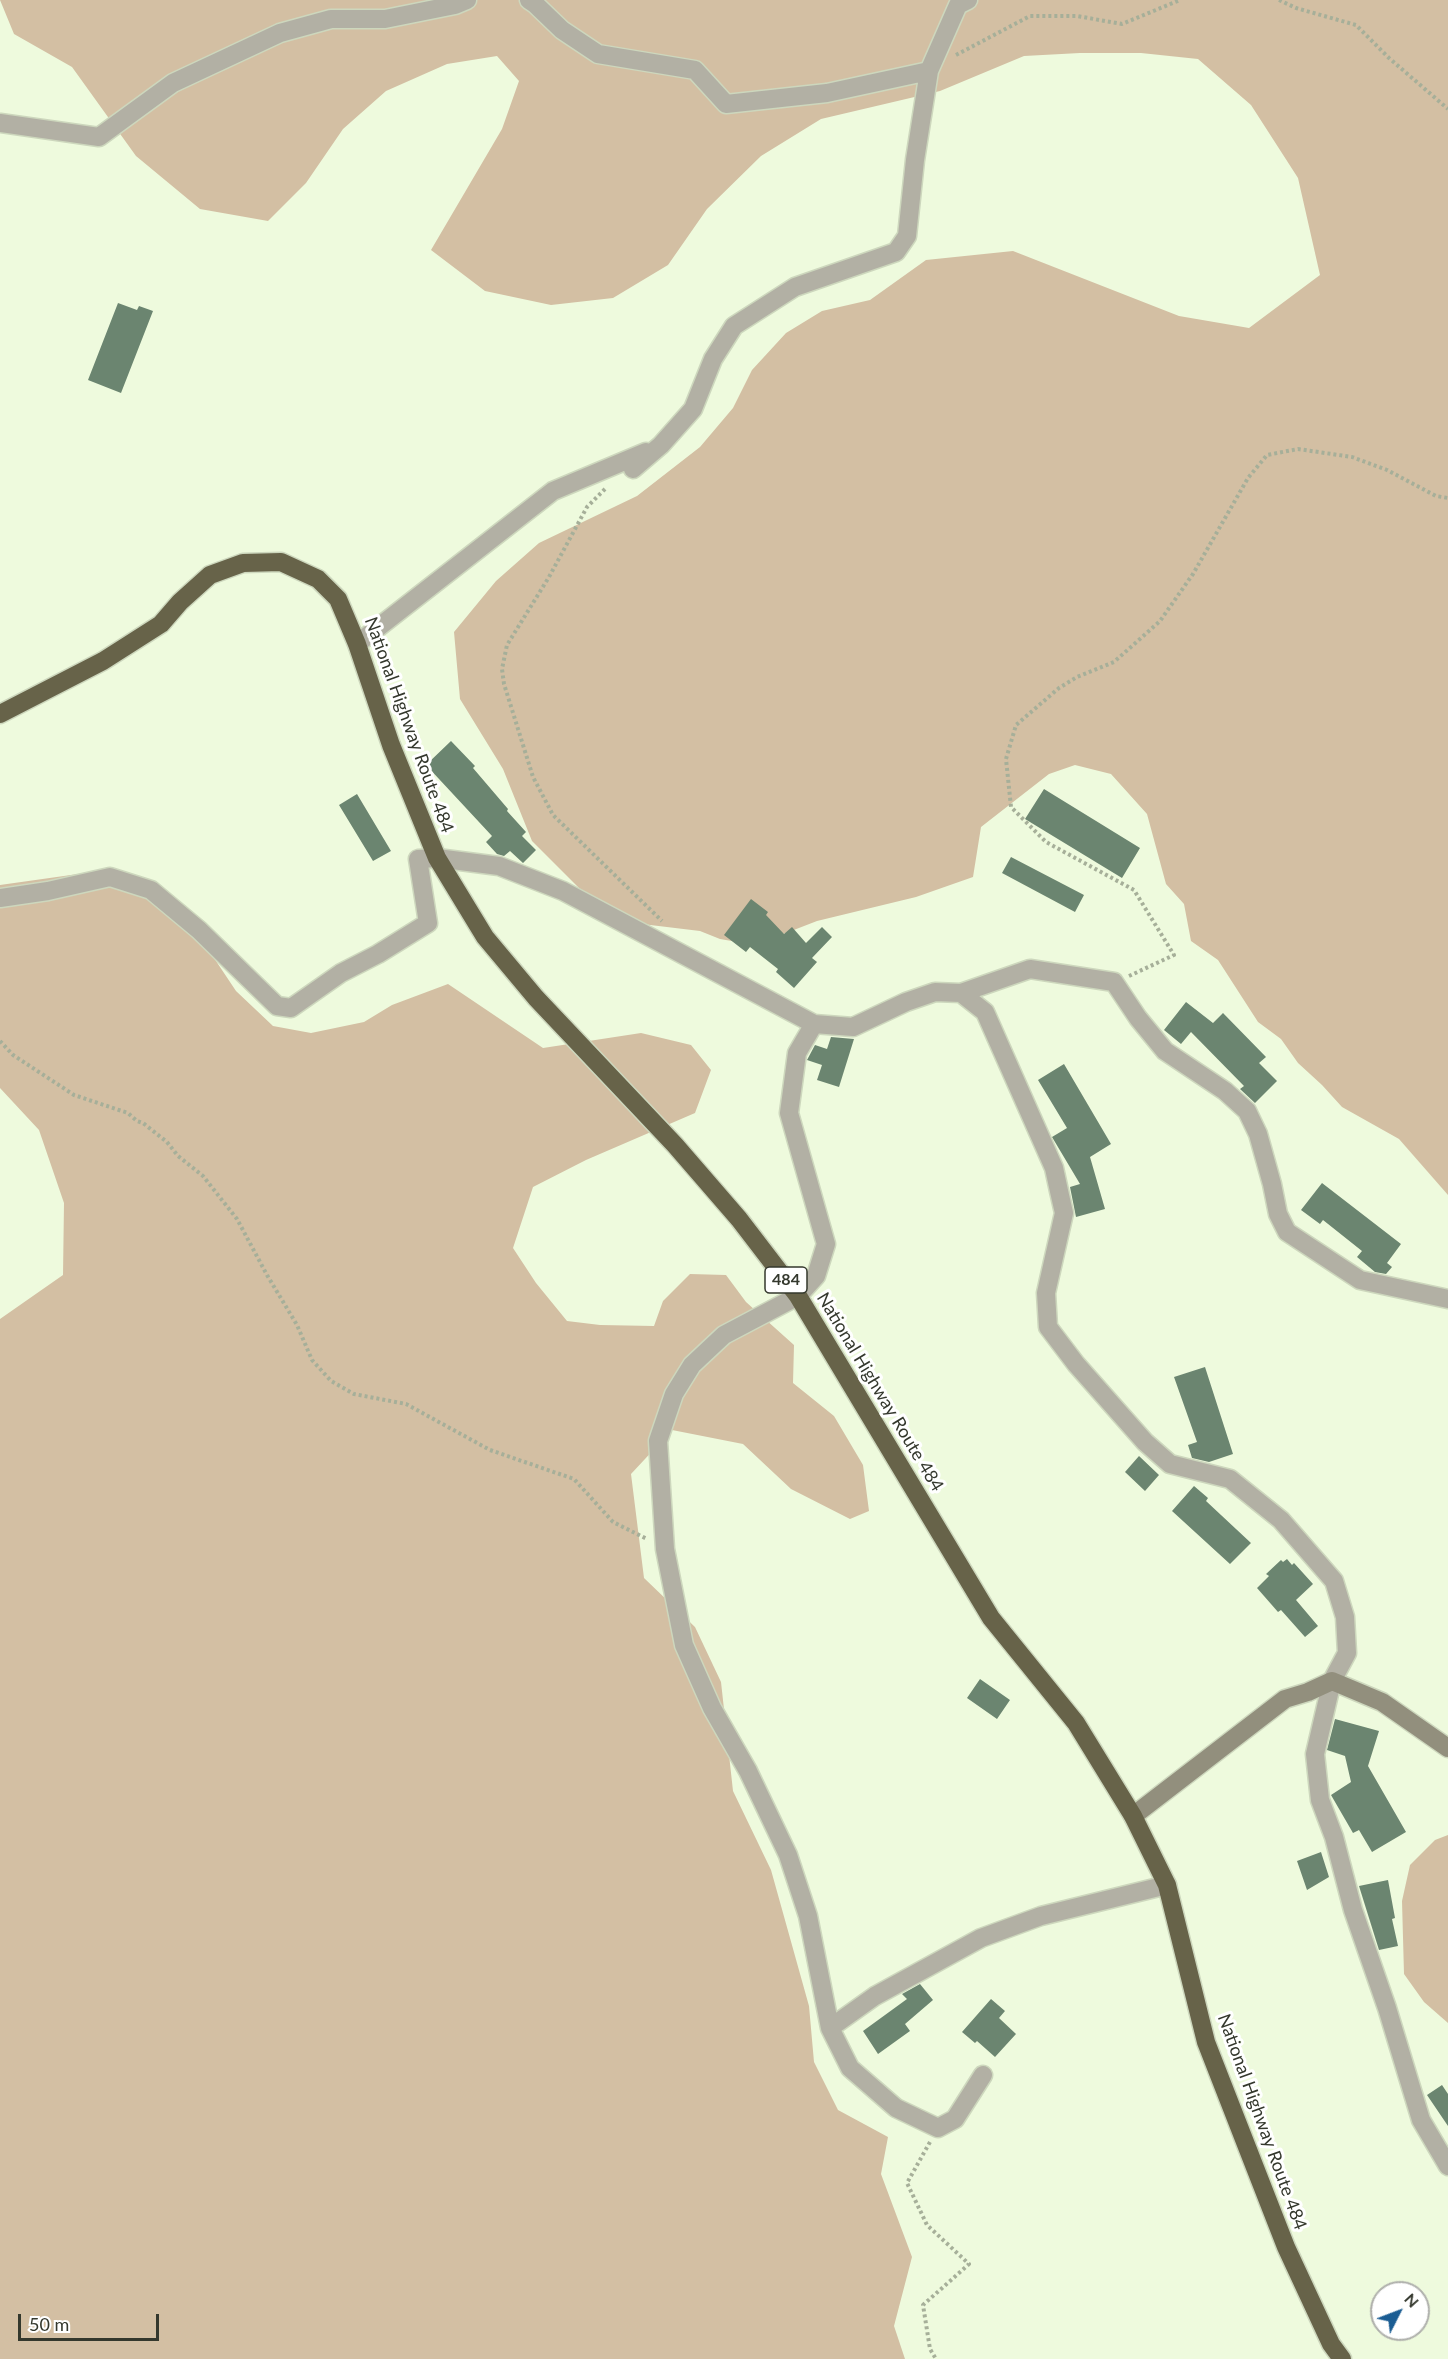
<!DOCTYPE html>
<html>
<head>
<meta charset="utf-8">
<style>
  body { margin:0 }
  #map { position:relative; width:1448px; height:2359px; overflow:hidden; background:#eefadd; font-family:Lato,sans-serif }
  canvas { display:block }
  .north { position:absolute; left:1370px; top:2281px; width:60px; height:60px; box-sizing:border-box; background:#fff; border:2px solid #aeafab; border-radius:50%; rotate:48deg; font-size:16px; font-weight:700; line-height:24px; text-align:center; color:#34382d }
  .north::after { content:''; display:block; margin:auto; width:21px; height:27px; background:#1b5d93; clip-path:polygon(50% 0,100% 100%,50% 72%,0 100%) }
  .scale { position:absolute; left:18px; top:2314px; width:141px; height:27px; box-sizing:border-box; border:3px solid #34382d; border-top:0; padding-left:8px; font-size:18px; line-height:21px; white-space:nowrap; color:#34382d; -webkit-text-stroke:4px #fff; paint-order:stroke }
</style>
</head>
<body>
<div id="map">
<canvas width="1448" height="2359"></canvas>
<div class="north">N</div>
<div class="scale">50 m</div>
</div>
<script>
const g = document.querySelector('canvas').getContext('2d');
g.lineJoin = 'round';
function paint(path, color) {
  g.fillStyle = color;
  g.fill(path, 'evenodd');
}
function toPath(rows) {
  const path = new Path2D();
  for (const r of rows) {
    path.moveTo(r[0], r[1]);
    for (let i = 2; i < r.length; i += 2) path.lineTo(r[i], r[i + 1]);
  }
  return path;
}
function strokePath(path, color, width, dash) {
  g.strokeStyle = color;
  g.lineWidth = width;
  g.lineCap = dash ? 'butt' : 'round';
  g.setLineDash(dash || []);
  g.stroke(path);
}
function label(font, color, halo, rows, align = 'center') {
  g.font = font + ' Lato,sans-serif';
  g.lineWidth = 6;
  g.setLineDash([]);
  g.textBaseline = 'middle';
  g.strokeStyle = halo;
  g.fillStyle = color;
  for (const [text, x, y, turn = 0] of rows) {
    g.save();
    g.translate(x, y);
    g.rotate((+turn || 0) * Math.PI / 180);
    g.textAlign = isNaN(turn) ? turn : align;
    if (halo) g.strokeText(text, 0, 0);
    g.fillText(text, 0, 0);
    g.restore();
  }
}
const forest = toPath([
  [0,0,1448,0,1448,1195,1399,1139,1342,1107,1322,1085,1298,1063,1281,1039,1258,1022,1218,960,1191,941,1184,904,1166,884,1147,814,1111,774,1075,765,1049,774,981,827,973,877,916,897,817,921,755,945,720,939,700,931,642,924,586,895,532,841,503,769,460,699,454,632,496,581,539,543,637,496,700,447,733,408,752,370,786,333,822,311,870,300,926,260,1013,251,1179,316,1249,328,1320,275,1298,178,1251,105,1198,59,1141,53,1080,53,1024,56,940,91,821,119,761,156,707,209,668,265,613,298,551,305,485,291,431,250,502,129,519,81,497,56,447,64,386,91,343,129,306,183,268,221,200,209,136,156,72,67,14,34],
  [78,874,117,877,196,931,236,991,273,1026,311,1033,364,1022,392,1005,448,984,543,1048,641,1033,691,1045,711,1070,695,1113,586,1160,533,1187,513,1248,536,1283,567,1321,600,1325,654,1326,663,1301,690,1274,726,1275,746,1302,794,1345,793,1383,834,1416,863,1465,869,1511,850,1519,791,1489,743,1444,672,1430,631,1474,644,1578,695,1627,721,1682,733,1791,771,1870,809,2006,814,2062,838,2110,888,2137,881,2174,912,2257,894,2326,905,2359,0,2359,0,1319,63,1275,64,1203,39,1130,0,1088,0,885],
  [1448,1835,1448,2023,1424,2002,1404,1974,1402,1901,1410,1865,1435,1840]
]);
const building = toPath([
  [118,303,137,310,139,306,153,311,121,393,88,380],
  [451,741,475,766,473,768,508,809,507,811,526,832,522,836,536,850,523,863,510,851,504,856,497,854,486,842,492,836,426,765],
  [1044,789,1140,848,1122,878,1025,819],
  [357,794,391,851,373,861,339,805],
  [1011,857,1084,895,1075,912,1002,873],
  [751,899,768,912,766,915,784,934,792,927,806,943,822,927,832,937,812,958,817,962,794,988,776,972,778,969,750,947,746,952,724,935],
  [1186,1002,1213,1023,1223,1013,1266,1057,1259,1063,1277,1081,1255,1103,1240,1089,1244,1086,1191,1032,1181,1044,1164,1030],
  [831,1037,854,1039,839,1087,817,1080,822,1065,807,1060,815,1045,827,1049],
  [1064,1064,1111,1144,1090,1157,1105,1209,1076,1217,1070,1187,1080,1184,1052,1137,1067,1128,1038,1080],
  [1322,1183,1401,1244,1387,1263,1392,1267,1386,1274,1375,1272,1357,1257,1362,1251,1323,1220,1320,1224,1301,1210],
  [1205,1367,1233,1454,1209,1462,1192,1458,1188,1445,1197,1442,1174,1377],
  [1139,1456,1159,1475,1145,1491,1125,1472],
  [1194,1486,1208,1498,1206,1501,1251,1543,1230,1564,1172,1511],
  [1287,1559,1292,1565,1294,1563,1313,1584,1296,1600,1318,1626,1305,1637,1281,1610,1278,1612,1257,1588,1269,1576,1266,1574,1281,1560,1283,1562],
  [980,1679,1010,1700,997,1719,967,1698],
  [1335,1719,1379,1731,1368,1766,1406,1832,1372,1852,1359,1830,1353,1833,1331,1795,1351,1782,1345,1756,1327,1750],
  [1321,1852,1329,1877,1307,1890,1297,1861],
  [1388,1880,1395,1918,1392,1919,1398,1946,1379,1950,1359,1886],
  [920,1984,933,2000,905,2024,910,2031,878,2054,863,2031,907,1999,902,1994],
  [991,1999,1005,2011,999,2018,1016,2034,995,2057,977,2041,975,2043,962,2032],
  [1442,2085,1448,2094,1448,2126,1427,2095]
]);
const path = toPath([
  [1279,0,1296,8,1356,25,1389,58,1448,109],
  [956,55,1030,16,1077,16,1122,24,1180,0],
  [605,489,587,507,549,577,507,645,502,669,504,684,533,777,553,815,662,921],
  [1129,976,1174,955,1134,890,1046,842,1011,807,1006,759,1016,725,1059,688,1077,677,1114,662,1160,621,1193,574,1248,478,1267,455,1298,449,1352,457,1387,470,1436,496,1448,498],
  [0,1041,13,1055,74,1095,128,1113,137,1121,143,1123,167,1142,178,1156,203,1176,237,1219,267,1275,297,1325,312,1360,331,1381,354,1394,406,1404,490,1450,574,1479,613,1522,647,1539],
  [930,2142,907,2183,927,2225,969,2264,923,2305,930,2349,936,2359]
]);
const street = toPath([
  [529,0,535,4,562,30,598,54,695,70,726,104,827,93,929,71],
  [0,123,99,137,173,83,280,33,331,19,385,19,455,5,467,0],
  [633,469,661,445,693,409,713,359,734,326,795,287,896,252,907,236,915,160,929,71,958,5,968,0],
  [357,644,553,491,646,452],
  [0,898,48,891,110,877,151,890,199,930,277,1006,291,1008,341,973,378,954,428,923,418,859,437,858,499,866,563,891,814,1024,853,1027,906,1002,935,992,961,993,985,1012,1054,1168,1059,1191,1064,1213,1046,1293,1048,1327,1076,1364,1145,1442,1170,1464,1230,1479,1281,1520,1334,1581,1345,1617,1347,1653,1332,1681,1315,1754,1320,1800,1334,1837,1353,1910,1387,2008,1421,2120,1448,2166],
  [961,993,1030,969,1114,982,1138,1018,1165,1051,1225,1091,1247,1111,1258,1134,1272,1184,1278,1214,1287,1232,1360,1280,1448,1299],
  [814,1024,797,1053,789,1113,826,1244,816,1276,798,1296,724,1335,692,1365,674,1394,658,1441,665,1549,684,1645,712,1708,748,1771,788,1855,808,1916,830,2028,875,1996,981,1938,1041,1916,1167,1885],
  [830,2028,850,2068,896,2108,938,2128,955,2119,983,2075]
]);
const secondary = toPath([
  [1133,1816,1285,1699,1308,1692,1332,1681,1382,1702,1448,1748]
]);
const highway = toPath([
  [0,714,103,661,161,624,180,602,210,575,243,563,281,562,318,579,338,599,357,644,391,745,437,858,485,937,536,998,675,1145,739,1219,798,1296,991,1618,1076,1723,1133,1816,1167,1885,1206,2042,1286,2247,1331,2344,1342,2359]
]);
const shields = [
  [786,1280,42]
];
const shieldNames = [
  ["484",786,1280]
];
const streetNames = [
  ["National Highway Route 484",409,725,70],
  ["National Highway Route 484",880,1392,59],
  ["National Highway Route 484",1262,2122,70]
];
paint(forest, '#d3bfa3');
paint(building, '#6b8570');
strokePath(street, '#cdd7bd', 21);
strokePath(secondary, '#cdd7bd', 21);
strokePath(highway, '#cdd7bd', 21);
strokePath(path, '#a6af99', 4, [3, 3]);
strokePath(street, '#b2b0a4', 18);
strokePath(secondary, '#928f7d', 18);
strokePath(highway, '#676349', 18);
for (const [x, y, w] of shields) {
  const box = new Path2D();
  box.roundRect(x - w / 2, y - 13, w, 26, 4.5);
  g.fillStyle = '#fff';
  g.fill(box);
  strokePath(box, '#34382d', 1.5);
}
label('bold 16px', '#34382d', null, shieldNames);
label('18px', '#34382d', '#fff', streetNames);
</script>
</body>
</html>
